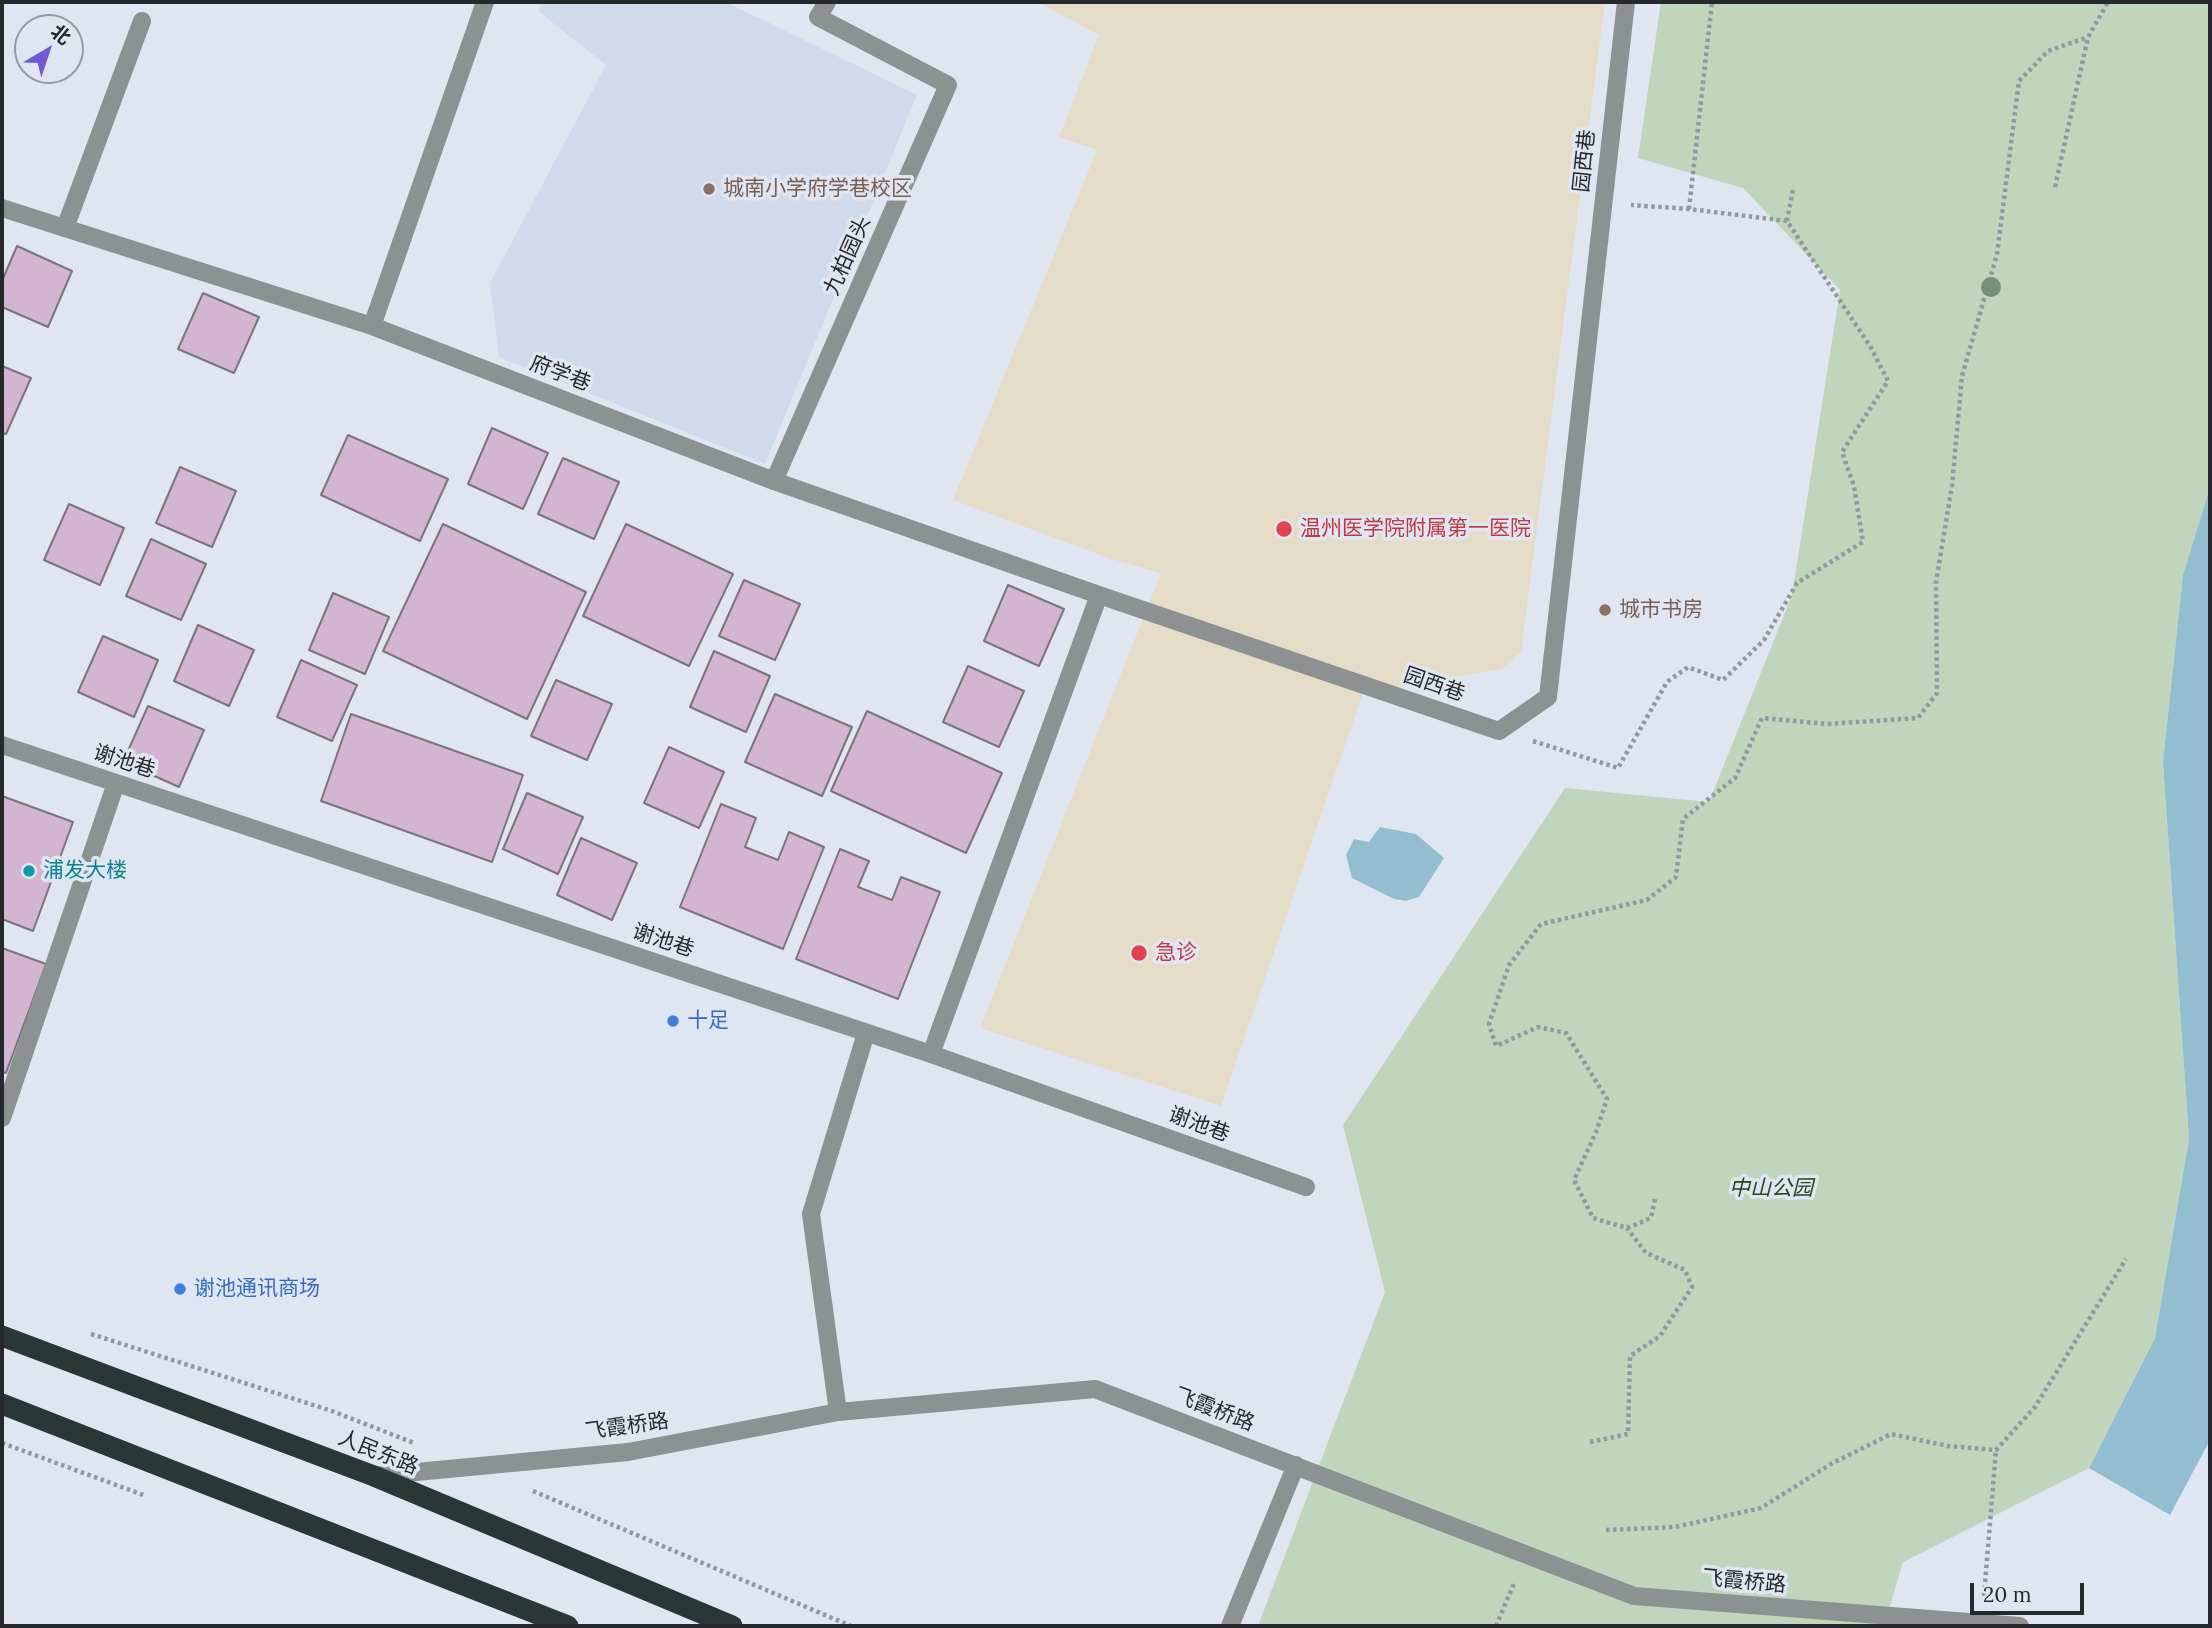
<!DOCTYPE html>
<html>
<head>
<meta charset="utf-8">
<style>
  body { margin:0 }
  #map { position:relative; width:2212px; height:1628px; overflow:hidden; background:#e0e6f1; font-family:Lora,"Noto Sans SC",serif }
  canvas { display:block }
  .frame { position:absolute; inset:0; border:4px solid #25282c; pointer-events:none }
  .north { position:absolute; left:14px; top:14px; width:70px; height:70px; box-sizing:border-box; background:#e0e6f1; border:2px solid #959aa2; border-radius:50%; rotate:39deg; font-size:19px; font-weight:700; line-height:28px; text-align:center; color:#25282c }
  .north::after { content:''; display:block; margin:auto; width:24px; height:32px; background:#7259d4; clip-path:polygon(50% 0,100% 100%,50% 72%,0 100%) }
  .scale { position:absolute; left:1970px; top:1583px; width:114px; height:32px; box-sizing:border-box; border:4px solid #25282c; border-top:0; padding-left:9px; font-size:21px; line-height:24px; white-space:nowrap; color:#25282c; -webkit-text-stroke:5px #e0e6f1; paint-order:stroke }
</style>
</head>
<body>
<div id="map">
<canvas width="2212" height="1628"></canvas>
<div class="frame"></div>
<div class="north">北</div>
<div class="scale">20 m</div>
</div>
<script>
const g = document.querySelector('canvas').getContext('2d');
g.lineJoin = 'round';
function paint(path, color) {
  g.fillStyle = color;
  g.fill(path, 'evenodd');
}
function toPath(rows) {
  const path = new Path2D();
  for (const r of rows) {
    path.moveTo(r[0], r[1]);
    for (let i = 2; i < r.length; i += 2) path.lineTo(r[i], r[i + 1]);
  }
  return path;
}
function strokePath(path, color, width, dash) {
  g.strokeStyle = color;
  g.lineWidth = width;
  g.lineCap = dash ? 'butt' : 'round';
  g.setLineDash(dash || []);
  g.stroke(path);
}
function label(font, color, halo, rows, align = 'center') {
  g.font = font + ' Lora,"Noto Sans SC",serif';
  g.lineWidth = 7;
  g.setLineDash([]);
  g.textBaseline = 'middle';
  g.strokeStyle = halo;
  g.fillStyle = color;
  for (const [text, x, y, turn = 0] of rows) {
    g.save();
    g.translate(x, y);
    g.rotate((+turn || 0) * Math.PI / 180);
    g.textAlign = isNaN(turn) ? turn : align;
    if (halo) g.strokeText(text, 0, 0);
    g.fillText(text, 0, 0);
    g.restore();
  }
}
const built = toPath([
  [542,2,726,2,917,95,765,464,499,357,490,283,606,65,538,11]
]);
const medical = toPath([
  [1038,2,1605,2,1521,652,1502,669,1363,693,1221,1106,980,1028,1161,573,1111,559,953,500,1097,150,1059,137,1099,35]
]);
const green = toPath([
  [1661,2,2210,2,2210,487,2183,575,2163,762,2189,1139,2155,1338,2089,1468,1903,1562,1884,1626,1258,1626,1385,1292,1343,1125,1565,788,1709,802,1792,595,1840,290,1743,188,1638,158]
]);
const water = toPath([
  [2210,487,2210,1440,2170,1515,2089,1468,2155,1338,2189,1139,2163,762,2183,575],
  [1380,827,1416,834,1444,858,1419,897,1406,901,1394,899,1352,878,1346,855,1354,839,1369,842]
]);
const building = toPath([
  [17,246,72,271,48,327,2,307,2,281,17,246],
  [203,293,259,317,234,373,178,349,203,293],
  [2,366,31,378,6,434,2,433,2,366],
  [492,428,548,453,523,509,468,484,492,428],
  [348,435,448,479,420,541,321,495,348,435],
  [563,458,619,482,594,539,538,514,563,458],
  [180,467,236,491,212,547,156,523,180,467],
  [69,504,124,528,100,585,44,560,69,504],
  [443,524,586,592,527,719,383,651,443,524],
  [626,524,733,574,689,666,583,616,626,524],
  [151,539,206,564,181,620,126,596,151,539],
  [744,580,800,604,775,660,719,636,744,580],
  [1008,585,1064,609,1039,666,984,641,1008,585],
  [333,593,389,617,365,674,309,650,333,593],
  [198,625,254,650,229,706,174,681,198,625],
  [103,636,158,660,134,717,78,692,103,636],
  [714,651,770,676,746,732,690,707,714,651],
  [301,660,357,685,332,741,277,717,301,660],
  [968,666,1024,691,999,747,943,722,968,666],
  [556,680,612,704,587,760,531,736,556,680],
  [775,694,852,727,822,796,745,762,775,694],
  [148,706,204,730,179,787,123,762,148,706],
  [867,711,1002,773,966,853,831,791,867,711],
  [351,714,523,775,492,862,321,801,351,714],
  [669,747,724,772,699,828,644,803,669,747],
  [527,793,583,817,558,874,503,849,527,793],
  [2,796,73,822,33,931,2,919,2,796],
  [721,804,756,818,745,847,778,860,789,832,824,847,783,949,680,907,721,804],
  [581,838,637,863,612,920,557,895,581,838],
  [840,849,869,861,858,887,892,900,901,877,940,892,898,999,796,959,840,849],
  [2,948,46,964,6,1073,2,1072,2,948]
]);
const path = toPath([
  [2055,187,2088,37,2108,2],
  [1689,209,1712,2],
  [1787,221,1793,189],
  [1533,741,1618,768,1667,682,1688,667,1723,680,1764,640,1797,583,1863,542,1854,486,1842,452,1888,381,1870,346,1787,221,1689,209,1631,205],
  [1655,1199,1651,1218,1627,1228,1593,1218,1574,1180,1596,1132,1607,1099,1566,1033,1538,1027,1496,1046,1489,1024,1509,965,1541,924,1647,900,1676,877,1683,819,1735,778,1762,718,1827,724,1918,718,1937,693,1936,582,1952,486,1962,376,1997,254,2019,81,2048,51,2088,37],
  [91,1334,332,1411,414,1443],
  [1590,1442,1628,1434,1630,1356,1660,1336,1692,1287,1685,1270,1646,1253,1627,1228],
  [2,1443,146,1496],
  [533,1491,851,1626],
  [1606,1530,1675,1527,1761,1508,1831,1464,1891,1434,1948,1446,1996,1450,2035,1407,2126,1259],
  [1984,1596,1996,1450],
  [1496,1626,1515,1581]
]);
const lane = toPath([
  [65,228,142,21],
  [774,481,948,85,818,17,827,2]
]);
const street = toPath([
  [2,208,372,326,774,481,1099,595],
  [372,326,485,2],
  [2,745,931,1054,1306,1187],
  [931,1054,1099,595,1499,731,1548,697,1626,2],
  [2,1118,116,783],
  [838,1412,811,1214,866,1033],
  [374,1476,628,1452,838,1412,1095,1389,1634,1596,2020,1626],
  [1230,1626,1296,1465]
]);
const highway = toPath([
  [2,1336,374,1476,732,1626],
  [2,1404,568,1626]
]);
const trees = [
  [1991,287]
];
const markers = [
  [709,189,7,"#8d6e63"],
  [1284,529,9,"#e0444e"],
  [1605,610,7,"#8d6e63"],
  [29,871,7,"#0f9aa8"],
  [1139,953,9,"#e0444e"],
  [673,1021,7,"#3f7fe0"],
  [180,1289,7,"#3f7fe0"]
];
const streetNames = [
  ["园西巷",1585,161,-84],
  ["九柏园头",848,256,-66],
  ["府学巷",560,374,21],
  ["园西巷",1434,685,19],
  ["谢池巷",124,762,18],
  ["谢池巷",663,941,18],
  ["谢池巷",1199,1125,20],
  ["飞霞桥路",1214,1410,21],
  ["飞霞桥路",627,1427,-8],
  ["人民东路",378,1453,22],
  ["飞霞桥路",1744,1582,5]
];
const educationNames = [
  ["城南小学府学巷校区",723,189],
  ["城市书房",1619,610]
];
const healthNames = [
  ["温州医学院附属第一医院",1300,529],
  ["急诊",1155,953]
];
const cultureNames = [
  ["浦发大楼",43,871]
];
const shopNames = [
  ["十足",687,1021],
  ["谢池通讯商场",194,1289]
];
const parkNames = [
  ["中山公园",1771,1189]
];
paint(built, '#d0daeb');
paint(medical, '#e4dcc6');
paint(green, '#c0d5bb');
paint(water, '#93becf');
paint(building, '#d3b5d2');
strokePath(building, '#7c747c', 2);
strokePath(path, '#9398a0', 4.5, [3.5, 3.5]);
strokePath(lane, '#8c9292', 18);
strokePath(street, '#8c9292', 18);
strokePath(highway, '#2a3737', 21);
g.fillStyle = '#788f7c';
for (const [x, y] of trees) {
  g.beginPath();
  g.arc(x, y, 10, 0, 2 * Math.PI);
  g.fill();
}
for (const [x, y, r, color] of markers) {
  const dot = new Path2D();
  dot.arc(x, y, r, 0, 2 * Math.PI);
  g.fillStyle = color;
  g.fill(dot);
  strokePath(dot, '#e0e6f1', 2.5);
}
label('21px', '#25282c', '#e0e6f1', streetNames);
label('21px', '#785e54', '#e0e6f1', educationNames, 'left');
label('21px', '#be3a42', '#e0e6f1', healthNames, 'left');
label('21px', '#0d838f', '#e0e6f1', cultureNames, 'left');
label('21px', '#366cbe', '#e0e6f1', shopNames, 'left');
label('italic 21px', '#23471c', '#e0e6f1', parkNames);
</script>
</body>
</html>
